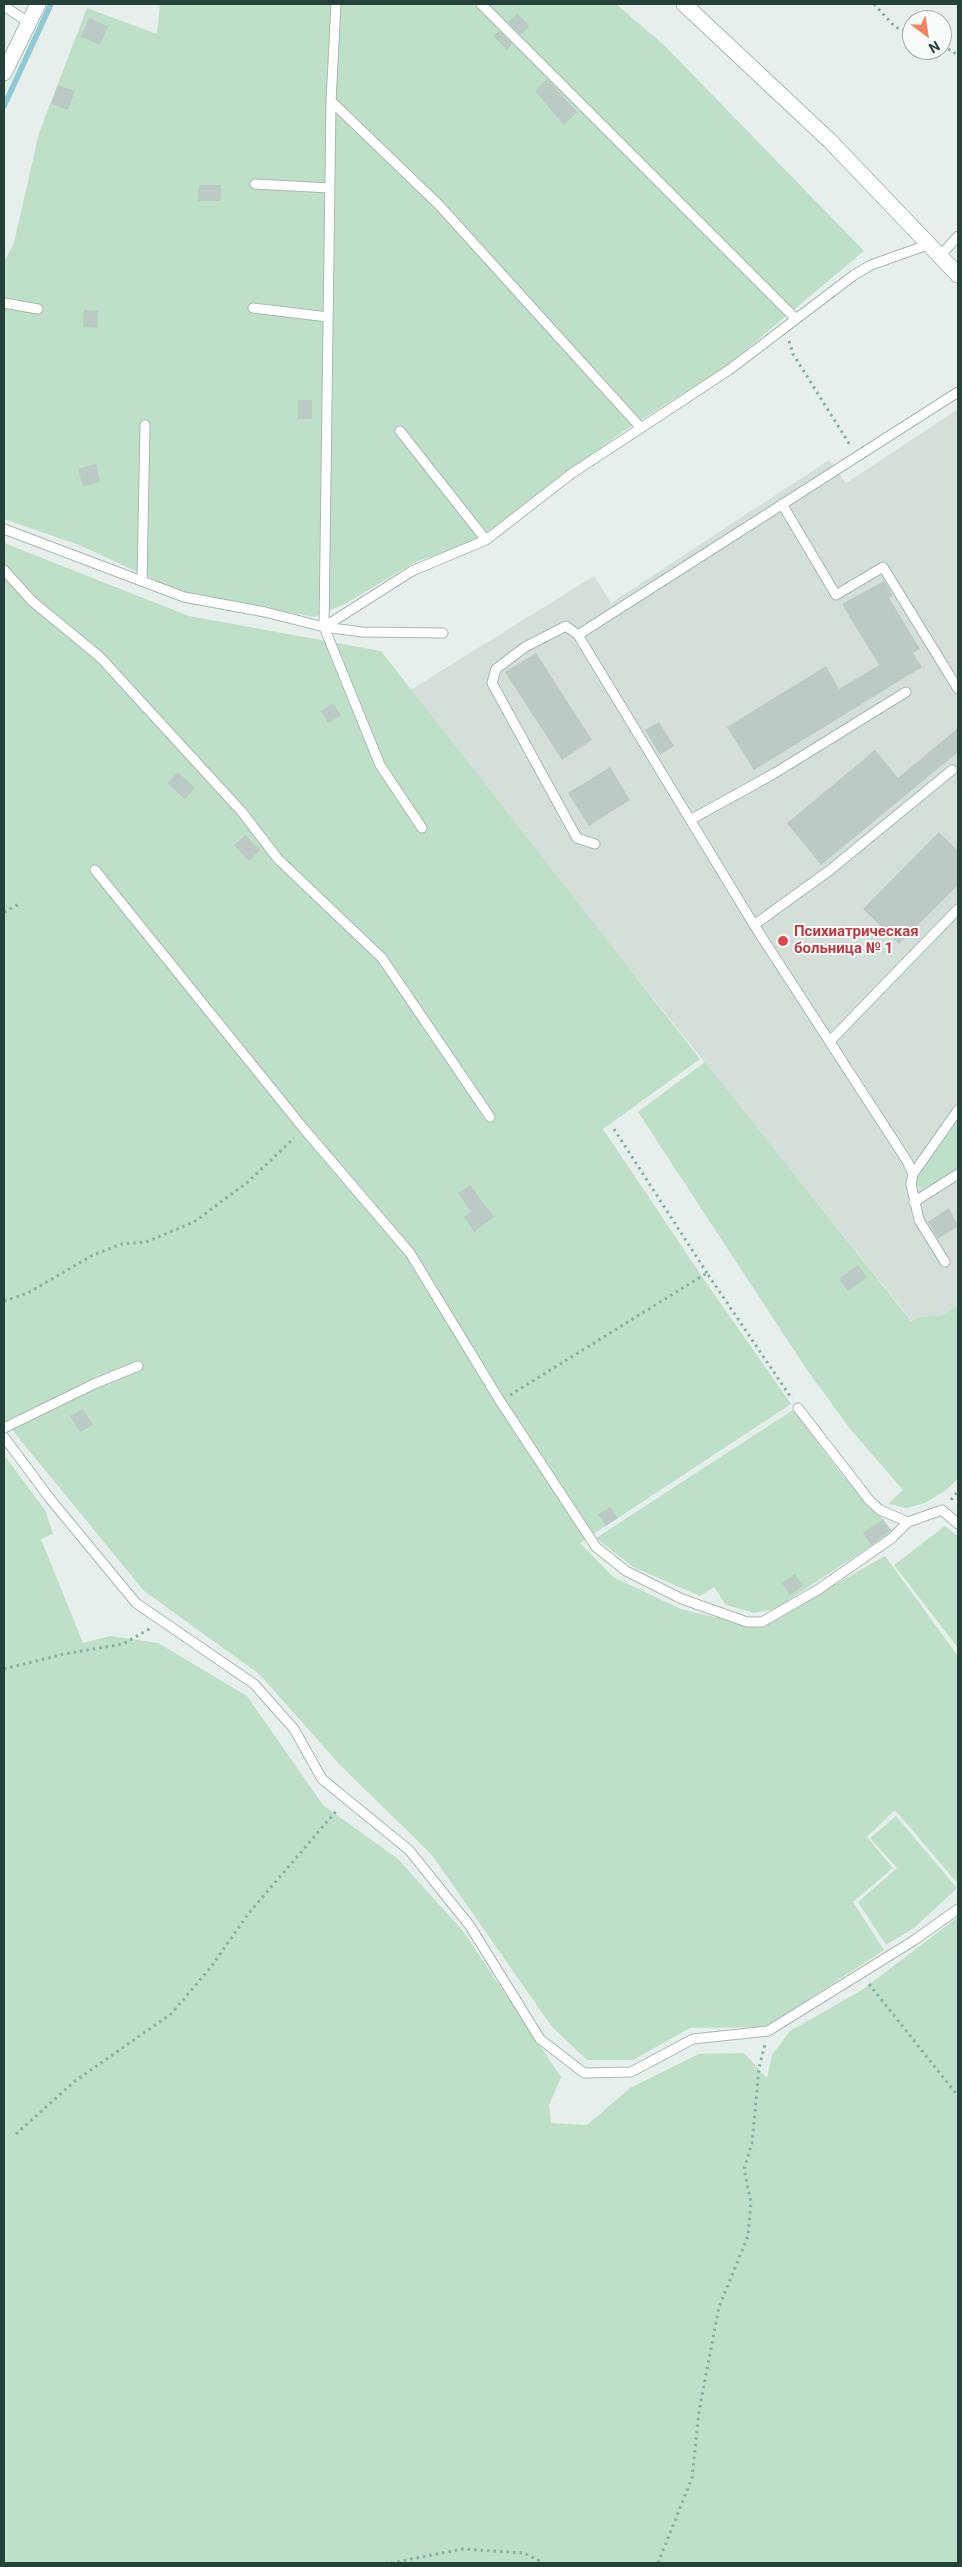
<!DOCTYPE html>
<html>
<head>
<meta charset="utf-8">
<style>
  body { margin:0 }
  #map { position:relative; width:962px; height:2567px; overflow:hidden; background:#e6efeb; font-family:Roboto,sans-serif }
  canvas { display:block }
  .frame { position:absolute; inset:0; border:5px solid #24423a; pointer-events:none }
  .north { position:absolute; left:902px; top:10px; width:50px; height:50px; box-sizing:border-box; background:#f7fbf9; border:1px solid #a3b1ad; border-radius:50%; rotate:149deg; font-size:14px; font-weight:700; line-height:20px; text-align:center; color:#24423a }
  .north::after { content:''; display:block; margin:auto; width:18px; height:22px; background:#f4845f; clip-path:polygon(50% 0,100% 100%,50% 72%,0 100%) }
</style>
</head>
<body>
<div id="map">
<canvas width="962" height="2567"></canvas>
<div class="frame"></div>
<div class="north">N</div>
</div>
<script>
const g = document.querySelector('canvas').getContext('2d');
g.lineJoin = 'round';
function paint(path, color) {
  g.fillStyle = color;
  g.fill(path, 'evenodd');
}
function toPath(rows) {
  const path = new Path2D();
  for (const r of rows) {
    path.moveTo(r[0], r[1]);
    for (let i = 2; i < r.length; i += 2) path.lineTo(r[i], r[i + 1]);
  }
  return path;
}
function strokePath(path, color, width, dash) {
  g.strokeStyle = color;
  g.lineWidth = width;
  g.lineCap = dash ? 'butt' : 'round';
  g.setLineDash(dash || []);
  g.stroke(path);
}
function label(font, color, halo, rows, align = 'center') {
  g.font = font + ' Roboto,sans-serif';
  g.lineWidth = 4;
  g.setLineDash([]);
  g.textBaseline = 'middle';
  g.strokeStyle = halo;
  g.fillStyle = color;
  for (const [text, x, y, turn = 0] of rows) {
    g.save();
    g.translate(x, y);
    g.rotate((+turn || 0) * Math.PI / 180);
    g.textAlign = isNaN(turn) ? turn : align;
    if (halo) g.strokeText(text, 0, 0);
    g.fillText(text, 0, 0);
    g.restore();
  }
}
const built = toPath([
  [958,409,958,1305,943,1315,923,1317,912,1321,511,821,404,694,594,576,611,603,829,460,846,483]
]);
const green = toPath([
  [160,4,616,4,665,46,864,251,725,367,625,430,472,543,415,562,345,604,314,617,183,593,79,545,4,519,4,262,14,243,39,133,87,8,157,34],
  [4,543,189,616,381,651,700,1059,603,1129,705,1281,791,1404,580,1543,613,1577,681,1609,759,1628,885,1556,958,1656,958,1884,895,1810,867,1837,893,1868,853,1902,884,1950,766,2027,690,2028,633,2060,587,2060,552,2027,432,1855,341,1766,259,1674,144,1591,4,1420],
  [705,1062,911,1321,923,1317,943,1315,958,1305,958,1479,946,1490,925,1503,907,1508,888,1504,903,1490,851,1430,807,1370,638,1112],
  [958,1120,958,1168,929,1186,923,1188,915,1185,916,1178],
  [793,1410,842,1475,883,1519,892,1532,775,1609,754,1613,726,1605,714,1587,700,1596,633,1567,596,1538],
  [4,1455,45,1510,53,1534,41,1539,83,1643,110,1636,158,1643,247,1696,323,1805,398,1859,463,1931,561,2077,549,2105,551,2123,587,2125,630,2088,699,2054,744,2053,767,2078,772,2055,790,2031,862,1990,958,1917,958,2563,4,2563],
  [945,1526,958,1536,958,1648,894,1565],
  [896,1816,957,1888,914,1928,886,1945,858,1902,897,1868,870,1838]
]);
const stream = toPath([
  [4,106,51,4]
]);
const building = toPath([
  [517,13,529,26,521,35,508,22],
  [89,18,108,26,100,45,81,37],
  [499,31,512,44,507,50,493,36],
  [547,79,577,112,564,125,535,91],
  [58,85,75,91,68,110,51,104],
  [199,185,221,185,221,201,198,201],
  [84,310,98,311,98,328,83,327],
  [298,400,312,400,312,419,298,419],
  [96,464,100,482,83,487,78,469],
  [884,581,893,596,889,598,920,649,913,653,922,667,754,770,727,727,826,666,839,689,879,665,842,604],
  [536,653,592,740,562,760,505,672],
  [333,703,341,716,328,723,321,711],
  [659,722,674,746,660,755,645,730],
  [958,728,958,752,821,865,787,823,875,750,898,778],
  [610,767,630,800,589,826,568,793],
  [178,772,195,788,185,799,167,783],
  [939,832,958,851,958,885,899,944,863,909],
  [245,835,260,850,249,861,234,845],
  [470,1185,494,1217,474,1232,464,1217,471,1212,458,1193],
  [949,1208,958,1226,938,1239,928,1222],
  [858,1265,867,1277,848,1291,839,1279],
  [83,1409,93,1425,80,1432,70,1416],
  [610,1507,618,1518,606,1526,598,1514],
  [883,1519,891,1530,871,1545,863,1533],
  [795,1574,803,1586,790,1595,782,1583]
]);
const path = toPath([
  [874,4,895,27,912,34],
  [942,47,953,51,958,57],
  [789,341,793,354,850,445],
  [4,912,21,903],
  [614,1129,707,1273],
  [4,1301,28,1293,93,1255,122,1244,146,1242,194,1222,249,1181,294,1138],
  [510,1395,707,1273,792,1399],
  [951,1500,958,1491],
  [4,1669,64,1654,123,1644,151,1628],
  [869,1984,958,2096],
  [16,2134,75,2081,171,2014,211,1967,248,1914,338,1809],
  [391,2563,462,2549,524,2553,544,2563],
  [658,2563,692,2478,699,2411,719,2307,748,2236,751,2202,744,2169,752,2143,759,2068,765,2044]
]);
const service = toPath([
  [336,4,331,101,324,627,380,765,422,828],
  [481,4,796,319],
  [4,6,29,23],
  [331,101,439,205,641,428],
  [255,184,330,188],
  [941,255,958,236],
  [4,303,38,309],
  [253,308,328,317],
  [400,431,486,540],
  [782,504,836,595,883,567,958,689],
  [4,529,184,597,265,612,324,627,412,571,486,540,571,474,729,370,854,275,871,265,930,244],
  [4,570,32,601,100,657,242,812,278,859,382,958,490,1117],
  [142,581,145,425],
  [324,627,362,632,443,633],
  [578,635,958,392],
  [690,820,775,773,906,692],
  [595,844,577,838,492,683,496,669,525,647,566,626,578,635,754,925,907,1161,913,1174,911,1184,919,1220,945,1262],
  [95,870,304,1129,410,1253,500,1401,596,1547,626,1571,682,1599,747,1622,762,1622,819,1589,892,1538,908,1522],
  [754,925,830,870,952,770],
  [831,1040,958,909],
  [913,1174,958,1110],
  [914,1202,958,1174],
  [798,1408,870,1501,880,1510,908,1522,942,1510,958,1524],
  [4,1428,94,1384,138,1366],
  [4,1437,51,1500,136,1603,254,1684,294,1729,322,1779,409,1850,470,1926,540,2039,584,2073,631,2072,693,2039,768,2031,913,1941,958,1909]
]);
const minor = toPath([
  [4,73,38,4]
]);
const tertiary = toPath([
  [684,4,830,141,958,275]
]);
const markers = [
  [783,941,6,"#e0444e"]
];
const healthNames = [
  ["Психиатрическая",794,932],
  ["больница № 1",794,949]
];
paint(built, '#d4dfda');
paint(green, '#bfe0c8');
strokePath(stream, '#8ec9d4', 5.5);
paint(building, '#bbcac4');
strokePath(service, '#a8b8b2', 11);
strokePath(minor, '#a8b8b2', 17);
strokePath(tertiary, '#a8b8b2', 17);
strokePath(path, '#86b3a5', 3, [2.5, 4]);
strokePath(service, '#fff', 9);
strokePath(minor, '#fff', 15);
strokePath(tertiary, '#fff', 15);
for (const [x, y, r, color] of markers) {
  const dot = new Path2D();
  dot.arc(x, y, r, 0, 2 * Math.PI);
  g.fillStyle = color;
  g.fill(dot);
  strokePath(dot, '#f7fbf9', 2);
}
label('bold 15px', '#be3a42', '#f7fbf9', healthNames, 'left');
</script>
</body>
</html>
